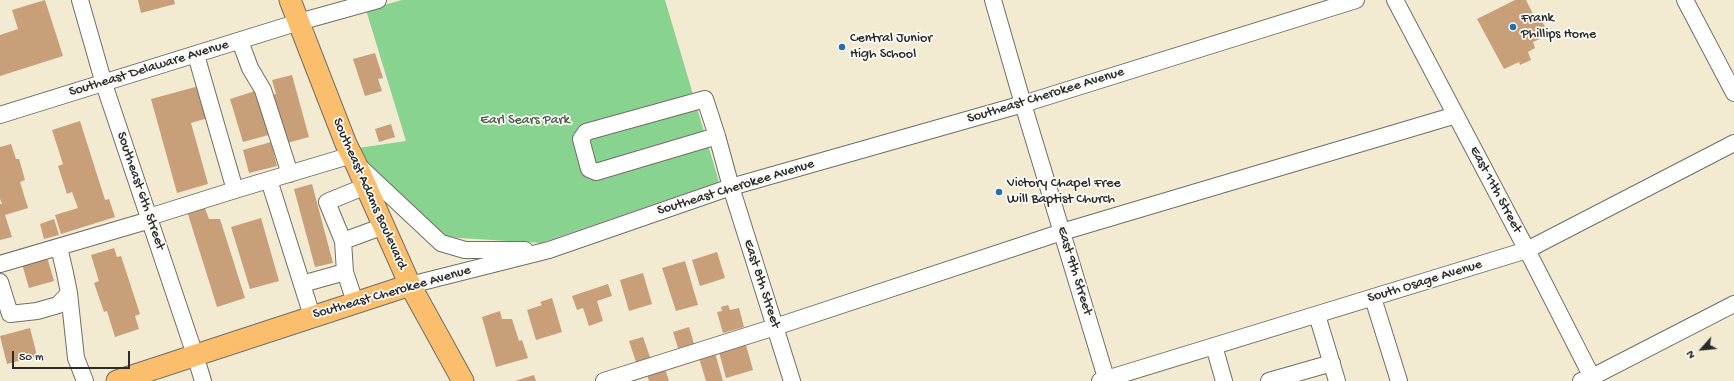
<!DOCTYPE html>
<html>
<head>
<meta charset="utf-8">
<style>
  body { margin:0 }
  #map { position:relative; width:1734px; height:381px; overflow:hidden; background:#f3ead2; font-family:"Gochi Hand",sans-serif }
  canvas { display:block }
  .north { position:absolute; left:1682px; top:329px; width:40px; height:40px; -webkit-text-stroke:3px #fdfcf7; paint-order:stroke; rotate:243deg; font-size:11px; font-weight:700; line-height:16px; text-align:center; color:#2b2b2b }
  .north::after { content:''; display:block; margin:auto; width:14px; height:18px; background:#2b2b2b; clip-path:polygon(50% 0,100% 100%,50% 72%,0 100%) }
  .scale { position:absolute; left:12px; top:351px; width:118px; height:18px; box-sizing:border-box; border:2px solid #2b2b2b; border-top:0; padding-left:5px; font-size:12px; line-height:14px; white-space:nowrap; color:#2b2b2b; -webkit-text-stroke:3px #fdfcf7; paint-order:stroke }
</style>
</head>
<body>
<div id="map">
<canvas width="1734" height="381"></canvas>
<div class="north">N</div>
<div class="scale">50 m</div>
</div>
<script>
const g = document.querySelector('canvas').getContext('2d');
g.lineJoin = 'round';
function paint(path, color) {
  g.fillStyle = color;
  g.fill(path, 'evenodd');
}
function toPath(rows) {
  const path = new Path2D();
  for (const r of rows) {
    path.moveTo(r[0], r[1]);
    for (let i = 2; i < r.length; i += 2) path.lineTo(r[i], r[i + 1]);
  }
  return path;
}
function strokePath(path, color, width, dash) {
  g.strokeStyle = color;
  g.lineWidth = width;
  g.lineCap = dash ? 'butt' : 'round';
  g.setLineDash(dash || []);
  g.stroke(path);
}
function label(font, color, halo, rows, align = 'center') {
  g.font = font + ' "Gochi Hand",sans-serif';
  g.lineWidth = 3.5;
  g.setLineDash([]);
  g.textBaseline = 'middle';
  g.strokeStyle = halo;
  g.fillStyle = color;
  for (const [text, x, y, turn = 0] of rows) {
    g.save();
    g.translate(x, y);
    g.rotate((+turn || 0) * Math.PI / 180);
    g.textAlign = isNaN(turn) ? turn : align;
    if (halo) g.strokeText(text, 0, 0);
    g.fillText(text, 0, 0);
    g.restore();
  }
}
const green = toPath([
  [402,0,665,0,719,182,541,243,443,237,366,164,358,148,406,141,366,10]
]);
const building = toPath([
  [45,0,63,56,0,76,0,35,18,29,12,10],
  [138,0,174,0,175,4,141,13],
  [1515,0,1526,0,1535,18,1538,17,1539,20,1541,19,1549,35,1533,42,1535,48,1528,52,1531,60,1520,65,1519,62,1504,69,1477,19],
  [375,53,383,78,378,79,382,91,365,96,353,59],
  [292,75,309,137,287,143,276,105,273,106,270,95,276,94,272,80],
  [199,86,208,118,191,123,208,184,177,193,151,99],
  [258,90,272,134,243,142,230,99],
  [80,121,105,200,109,199,115,217,61,234,55,215,78,208,72,192,67,194,58,166,63,164,52,130],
  [391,124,395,137,379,142,375,129],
  [271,142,277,166,249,173,243,150],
  [11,144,16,159,19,159,25,180,20,182,28,208,5,215,12,237,0,240,0,204,2,204,0,199,0,147],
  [312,184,333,263,315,267,294,189],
  [204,206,209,219,220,219,245,298,217,307,187,211],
  [261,218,279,281,250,289,231,227],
  [54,219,59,235,44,239,40,224],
  [114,248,117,257,121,256,140,314,135,316,139,329,115,337,107,311,104,312,94,283,99,281,91,255],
  [717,252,725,278,700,286,692,260],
  [47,257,54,281,29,288,22,264],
  [685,261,698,305,676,311,662,268],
  [643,273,652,304,629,311,620,280],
  [608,284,612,296,597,301,603,321,589,326,583,308,577,310,572,296],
  [552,298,562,332,536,340,527,310,542,305,540,302],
  [728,305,730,310,739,308,744,327,723,333,717,312,722,311,721,307],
  [500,311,502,319,512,319,519,341,522,340,528,358,496,367,482,317],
  [689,327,694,344,678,348,673,332],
  [30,328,37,356,7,364,0,336],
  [643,337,651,360,637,365,629,341],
  [746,345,753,370,726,378,719,352],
  [715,353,723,381,706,381,699,358],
  [664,366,669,381,649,381,646,371],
  [534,375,536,381,515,381]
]);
const minor = toPath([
  [80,0,104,84,195,355,203,381],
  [993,0,1023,104,1107,381],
  [1395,0,1527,250,1594,381],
  [1685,0,1734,93],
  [240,41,250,68,263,90,290,174],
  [0,115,299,22,378,0],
  [717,136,596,172,589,169,581,139,586,132,705,99,717,136,731,187,792,381],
  [360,167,441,243,465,250,525,250],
  [269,180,312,316],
  [235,190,352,155],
  [149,217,235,190,196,55],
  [343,241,384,226],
  [0,264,150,220],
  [345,272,343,241,327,202,366,186],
  [0,282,10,314,37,311,58,305,69,293,65,273,59,247],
  [302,284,345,272,355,302],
  [410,285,549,250,731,187,1023,104,1356,0],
  [69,293,76,358,85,381],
  [1373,298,1399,381],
  [1317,315,1337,381],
  [1214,346,1224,381],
  [604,381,775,327,1062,232,1456,115],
  [1100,381,1527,250,1734,143],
  [1269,381,1332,363],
  [1581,381,1592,377,1734,304]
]);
const major = toPath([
  [290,0,346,144,356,164,410,285,463,381],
  [117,381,410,285]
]);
const markers = [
  [1513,27,4,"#1f6fb2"],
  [842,47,4,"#1f6fb2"],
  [999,192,4,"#1f6fb2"]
];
const poiNames = [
  ["Frank",1521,19],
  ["Phillips Home",1521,35],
  ["Central Junior",850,39],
  ["High School",850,55],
  ["Victory Chapel Free",1007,184],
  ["Will Baptist Church",1007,200]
];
const streetNames = [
  ["Southeast Delaware Avenue",149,69,-17],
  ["Southeast Cherokee Avenue",1046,96,-17],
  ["Southeast Cherokee Avenue",736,188,-17],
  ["East 11th Street",1495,190,62],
  ["Southeast 6th Street",140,191,71],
  ["Southeast Adams Boulevard",369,194,66],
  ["East 9th Street",1074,271,73],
  ["South Osage Avenue",1425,282,-17],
  ["East 8th Street",761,284,72],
  ["Southeast Cherokee Avenue",392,293,-16]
];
const parkNames = [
  ["Earl Sears Park",525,121]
];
paint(green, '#88d390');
paint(building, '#c89f78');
strokePath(minor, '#716e65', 18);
strokePath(major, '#716e65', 23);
strokePath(minor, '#fff', 16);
strokePath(major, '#fabe6d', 21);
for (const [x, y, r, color] of markers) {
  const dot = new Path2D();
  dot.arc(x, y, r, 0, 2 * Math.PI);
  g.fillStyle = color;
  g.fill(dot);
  strokePath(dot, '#fdfcf7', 1.5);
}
label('14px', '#2b2b2b', '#fdfcf7', poiNames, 'left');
label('14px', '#2b2b2b', '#fdfcf7', streetNames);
label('14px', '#475d49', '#fdfcf7', parkNames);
</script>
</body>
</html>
